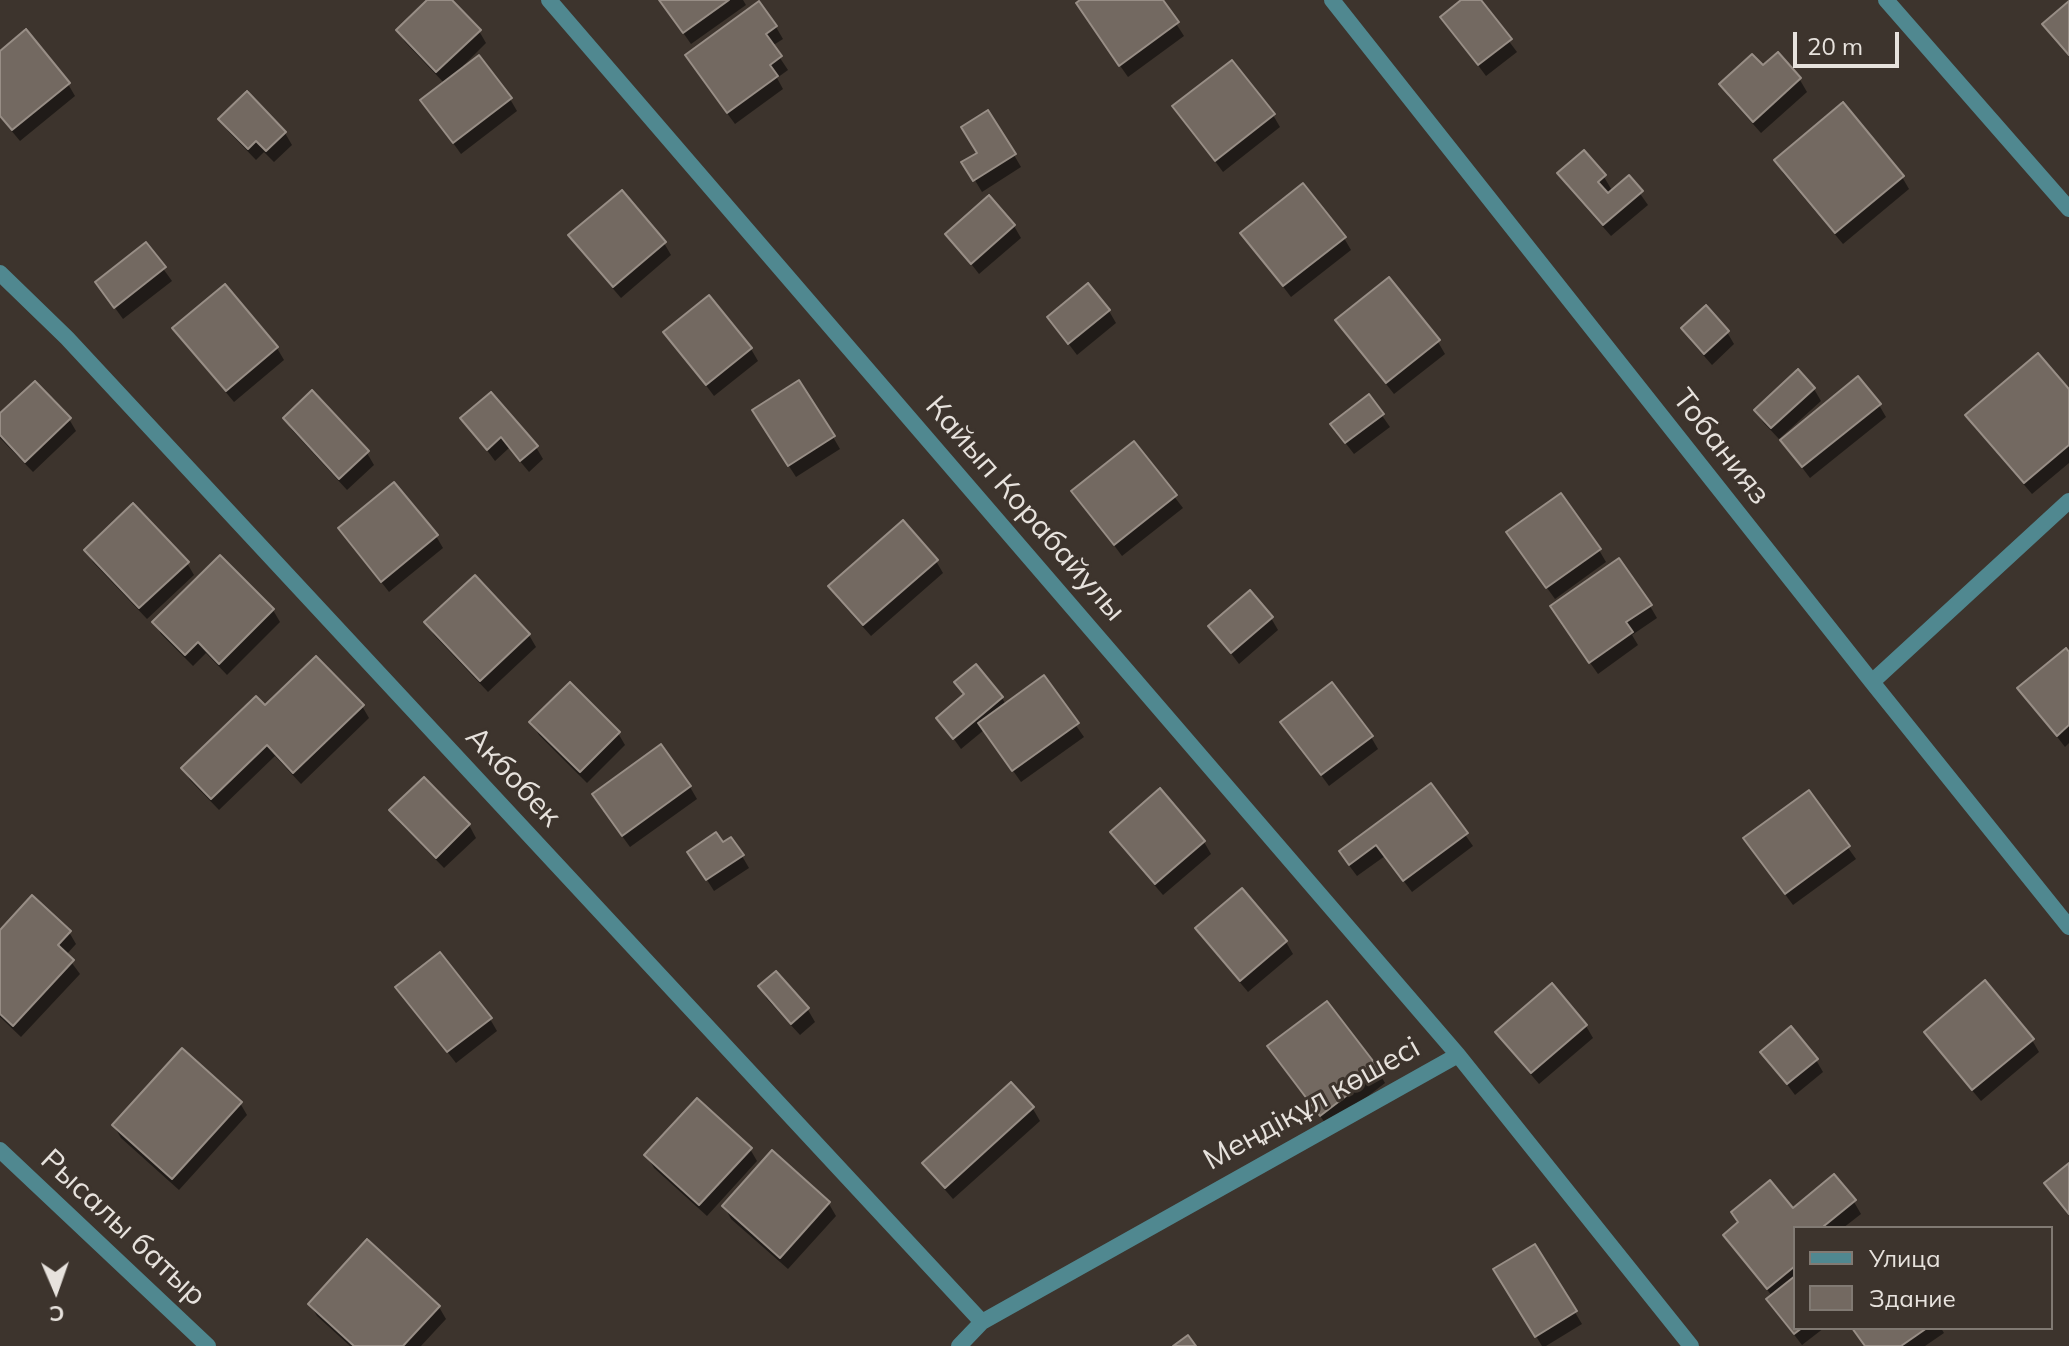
<!DOCTYPE html>
<html>
<head>
<meta charset="utf-8">
<style>
  body { margin:0 }
  #map { position:relative; width:2069px; height:1346px; overflow:hidden; background:#3d342d; font-family:Mulish,sans-serif }
  canvas { display:block }
  .legend { position:absolute; left:1793px; top:1226px; width:260px; height:104px; box-sizing:border-box; background:#3d342d; border:2px solid #817a73; margin:0; padding:10px 14px; list-style:none; font-size:24px; color:#e7e2dd }
  .legend li { display:flex; align-items:center; gap:16px; height:40px }
  .legend b { width:40px; border:2px solid #817a73 }
  .north { position:absolute; left:16px; top:1250px; width:80px; height:80px; -webkit-text-stroke:6px #3d342d; paint-order:stroke; rotate:178deg; font-size:22px; font-weight:700; line-height:32px; text-align:center; color:#e7e2dd }
  .north::after { content:''; display:block; margin:auto; width:28px; height:36px; background:#e7e2dd; clip-path:polygon(50% 0,100% 100%,50% 72%,0 100%) }
  .scale { position:absolute; left:1793px; top:32px; width:106px; height:36px; box-sizing:border-box; border:4px solid #e7e2dd; border-top:0; padding-left:10px; font-size:24px; line-height:28px; white-space:nowrap; color:#e7e2dd; -webkit-text-stroke:6px #3d342d; paint-order:stroke }
</style>
</head>
<body>
<div id="map">
<canvas width="2069" height="1346"></canvas>
<ul class="legend">
<li><b style="height:10px;background:#508890"></b>Улица</li>
<li><b style="height:22px;background:#736961"></b>Здание</li>
</ul>
<div class="north">С</div>
<div class="scale">20 m</div>
</div>
<script>
const g = document.querySelector('canvas').getContext('2d');
g.lineJoin = 'round';
function paint(path, color) {
  g.fillStyle = color;
  g.fill(path, 'evenodd');
}
function toPath(rows) {
  const path = new Path2D();
  for (const r of rows) {
    path.moveTo(r[0], r[1]);
    for (let i = 2; i < r.length; i += 2) path.lineTo(r[i], r[i + 1]);
  }
  return path;
}
function strokePath(path, color, width, dash) {
  g.strokeStyle = color;
  g.lineWidth = width;
  g.lineCap = dash ? 'butt' : 'round';
  g.setLineDash(dash || []);
  g.stroke(path);
}
function label(font, color, halo, rows, align = 'center') {
  g.font = font + ' Mulish,sans-serif';
  g.lineWidth = 6;
  g.setLineDash([]);
  g.textBaseline = 'middle';
  g.strokeStyle = halo;
  g.fillStyle = color;
  for (const [text, x, y, turn = 0] of rows) {
    g.save();
    g.translate(x, y);
    g.rotate((+turn || 0) * Math.PI / 180);
    g.textAlign = isNaN(turn) ? turn : align;
    if (halo) g.strokeText(text, 0, 0);
    g.fillText(text, 0, 0);
    g.restore();
  }
}
const shadow = toPath([
  [430,0,449,0,479,31,486,43,463,66,510,99,517,111,461,154,422,100,444,83,405,42,398,30],
  [660,0,743,0,746,5,691,44],
  [1084,0,1161,0,1184,36,1128,77,1085,16],
  [1465,0,1478,0,1517,52,1486,76,1442,17],
  [776,27,783,39,772,46,788,70,777,78,783,89,735,124,694,68],
  [0,54,68,84,75,96,20,141,0,117],
  [1777,55,1800,80,1807,92,1761,133,1729,97,1722,85,1762,68],
  [1175,107,1273,115,1280,127,1223,172],
  [221,119,285,133,292,145,274,162,264,152,256,160,228,131],
  [1584,153,1604,177,1613,192,1629,178,1648,205,1611,236,1567,186,1560,173],
  [1014,155,1021,167,982,192,964,162],
  [1776,161,1902,177,1909,189,1843,244,1783,173],
  [1014,226,1021,238,979,274,948,234],
  [1242,233,1344,238,1351,250,1291,297],
  [571,236,664,243,671,255,621,298,578,248],
  [146,245,172,281,123,319,97,283],
  [224,287,277,348,284,360,234,402,182,340,175,328],
  [1109,311,1116,323,1077,355,1049,318],
  [1683,328,1727,332,1734,344,1712,365,1690,340],
  [666,332,751,349,758,361,714,396],
  [1345,332,1438,342,1445,354,1394,394],
  [1814,389,1821,401,1779,439,1763,422,1756,410],
  [2069,392,2069,463,2032,494,1974,427,1967,415],
  [312,393,367,453,374,465,347,490,292,430,285,418],
  [1369,397,1390,427,1354,454,1340,436],
  [1879,405,1886,417,1810,478,1782,441],
  [0,416,69,419,76,431,33,472,0,438],
  [463,418,536,447,543,459,529,472,509,448,495,461],
  [761,423,833,437,840,449,796,477],
  [1134,444,1183,508,1122,556,1074,491],
  [340,529,436,536,443,548,389,592],
  [1516,545,1599,550,1606,562,1555,599],
  [86,550,187,563,194,575,147,619,93,562],
  [220,557,273,610,280,622,227,675,206,653,193,666,161,634,154,622],
  [936,561,943,573,871,636,838,599,831,587],
  [1650,606,1657,618,1632,635,1638,645,1598,674,1559,619],
  [1271,618,1278,630,1239,664,1211,627],
  [427,623,529,635,536,647,488,692,434,635],
  [2069,655,2069,743,2065,747,2020,689],
  [1043,678,1084,737,1021,782,984,730,961,749,939,718,965,696,956,683,1002,698,1006,705],
  [362,706,369,718,301,784,275,756,219,810,190,780,183,768,265,708],
  [1282,722,1371,737,1378,749,1329,786],
  [532,723,618,733,625,745,587,783,539,735],
  [424,779,469,825,476,838,444,868,399,822,392,810],
  [1431,786,1473,846,1412,892,1385,856,1357,876,1348,864],
  [690,787,697,799,630,847,601,807],
  [1809,793,1856,859,1793,905,1753,851],
  [1112,832,1204,842,1211,854,1163,895,1119,844],
  [742,856,749,868,714,891,697,864],
  [1198,929,1286,942,1293,954,1248,992,1205,941],
  [69,932,76,944,66,955,80,974,21,1037,0,1017,0,933],
  [776,974,808,1010,815,1022,800,1035,767,999,760,987],
  [397,987,490,1019,497,1031,456,1063],
  [1586,1026,1593,1038,1539,1084,1505,1044,1498,1032],
  [1926,1032,2032,1040,2039,1052,1981,1101,1933,1044],
  [1270,1047,1378,1071,1385,1083,1328,1127],
  [1763,1052,1816,1060,1823,1072,1795,1095],
  [1011,1085,1033,1109,1040,1121,953,1199,932,1175,925,1163],
  [240,1103,247,1115,179,1190,121,1138,114,1126],
  [750,1149,757,1161,707,1216,654,1168,647,1156],
  [772,1153,829,1204,836,1216,788,1269,731,1219,724,1206],
  [1854,1202,1861,1214,1843,1228,1795,1228,1795,1328,1824,1328,1802,1345,1776,1311,1772,1296,1725,1236,1793,1211],
  [1535,1246,1582,1324,1546,1346,1542,1346,1496,1270],
  [310,1304,439,1307,446,1319,421,1346,350,1346,317,1316],
  [1853,1328,1941,1328,1944,1333,1925,1346,1866,1346]
]);
const building = toPath([
  [427,0,452,0,481,30,436,72,396,30,427,0],
  [659,0,729,0,683,33,659,0],
  [1080,0,1163,0,1179,22,1119,66,1076,3,1080,0],
  [1461,0,1481,0,1512,39,1478,65,1440,17,1461,0],
  [759,1,777,26,766,34,782,56,770,65,778,76,727,113,685,55,759,1],
  [2069,1,2069,55,2042,24,2069,1],
  [26,29,70,83,12,130,0,116,0,51,26,29],
  [1778,52,1801,78,1753,122,1719,84,1752,54,1763,65,1778,52],
  [479,55,512,98,453,143,420,100,479,55],
  [1232,60,1275,114,1215,161,1172,106,1232,60],
  [247,91,286,132,266,151,256,141,248,149,218,119,247,91],
  [1843,102,1904,176,1835,233,1774,160,1843,102],
  [988,110,1016,154,973,181,961,162,977,153,961,127,988,110],
  [1584,150,1606,175,1598,182,1608,193,1629,175,1643,191,1603,225,1557,173,1584,150],
  [1303,183,1346,237,1283,286,1240,233,1303,183],
  [622,190,666,242,613,287,568,235,622,190],
  [989,195,1015,225,971,264,945,234,989,195],
  [146,242,166,267,114,308,95,282,146,242],
  [1389,277,1440,340,1386,383,1335,320,1389,277],
  [1088,283,1110,310,1068,344,1047,317,1088,283],
  [225,284,278,347,226,391,172,328,225,284],
  [709,295,752,348,706,385,663,332,709,295],
  [1706,305,1729,331,1704,354,1681,328,1706,305],
  [2038,353,2069,389,2069,445,2024,483,1965,415,2038,353],
  [1798,369,1815,388,1771,428,1754,410,1798,369],
  [1858,376,1881,404,1802,467,1780,440,1858,376],
  [799,380,835,436,788,466,752,410,799,380],
  [35,381,71,418,25,462,0,435,0,413,35,381],
  [312,390,369,451,339,479,283,418,312,390],
  [491,392,538,446,520,461,501,437,487,450,460,418,491,392],
  [1369,394,1384,414,1345,443,1330,424,1369,394],
  [1134,441,1177,495,1114,545,1071,491,1134,441],
  [394,482,438,535,381,582,338,528,394,482],
  [1561,493,1601,549,1546,588,1506,532,1561,493],
  [133,503,189,562,139,608,84,550,133,503],
  [903,520,938,560,863,625,828,586,903,520],
  [220,555,274,609,219,664,198,642,185,655,152,622,220,555],
  [1619,558,1652,605,1626,622,1633,632,1589,663,1550,606,1619,558],
  [475,575,530,634,480,681,424,622,475,575],
  [1250,590,1273,617,1231,653,1208,626,1250,590],
  [2066,648,2069,652,2069,725,2057,736,2017,688,2066,648],
  [316,656,364,705,293,773,267,745,211,799,181,768,256,696,265,705,316,656],
  [976,664,1003,697,953,739,936,718,964,694,954,682,976,664],
  [1044,675,1079,723,1012,771,978,723,1044,675],
  [570,682,620,732,580,772,529,722,570,682],
  [1332,682,1373,736,1321,775,1280,722,1332,682],
  [661,744,691,786,622,836,592,794,661,744],
  [424,777,470,824,436,858,389,810,424,777],
  [1431,783,1468,833,1403,881,1376,845,1349,865,1339,851,1431,783],
  [1160,788,1205,841,1155,884,1110,832,1160,788],
  [1809,790,1850,846,1785,894,1743,838,1809,790],
  [716,832,723,842,731,837,744,855,706,880,687,852,716,832],
  [1242,888,1287,941,1240,981,1195,928,1242,888],
  [32,895,71,931,58,945,74,960,13,1026,0,1014,0,930,32,895],
  [440,952,492,1018,447,1052,395,987,440,952],
  [776,971,809,1008,791,1024,758,986,776,971],
  [1985,980,2034,1039,1972,1090,1924,1032,1985,980],
  [1552,983,1587,1025,1531,1073,1495,1032,1552,983],
  [1327,1001,1380,1070,1320,1116,1267,1046,1327,1001],
  [1791,1026,1818,1059,1787,1084,1760,1052,1791,1026],
  [182,1048,242,1102,172,1179,112,1125,182,1048],
  [1011,1082,1034,1107,945,1188,922,1163,1011,1082],
  [697,1098,752,1148,699,1205,644,1155,697,1098],
  [772,1150,830,1202,780,1258,722,1206,772,1150],
  [2069,1163,2069,1214,2044,1183,2069,1163],
  [1834,1174,1856,1200,1824,1226,1826,1228,1795,1228,1795,1266,1767,1289,1723,1235,1738,1222,1731,1212,1770,1180,1793,1208,1834,1174],
  [367,1239,440,1306,403,1346,354,1346,308,1304,367,1239],
  [1535,1244,1577,1311,1535,1337,1493,1269,1535,1244],
  [1795,1276,1795,1328,1802,1328,1794,1334,1766,1299,1795,1276],
  [1852,1328,1927,1328,1901,1346,1865,1346,1852,1328],
  [1188,1335,1196,1346,1173,1346,1188,1335]
]);
const street = toPath([
  [549,0,1458,1055,1691,1346],
  [1332,0,1872,682,2069,927],
  [1886,0,2069,209],
  [0,273,67,338,982,1322],
  [1872,682,2069,501],
  [0,1150,208,1346],
  [959,1346,982,1322,1458,1055]
]);
const streetNames = [
  ["Тобанияз",1721,447,52],
  ["Кайып Корабайулы",1025,509,49],
  ["Акбобек",513,777,47],
  ["Меңдіқұл көшесі",1312,1104,-29],
  ["Рысалы батыр",123,1228,43]
];
paint(shadow, '#0007');
paint(building, '#736961');
strokePath(building, '#988e86', 2);
strokePath(street, '#508890', 16);
label('30px', '#e7e2dd', '#3d342d', streetNames);
</script>
</body>
</html>
